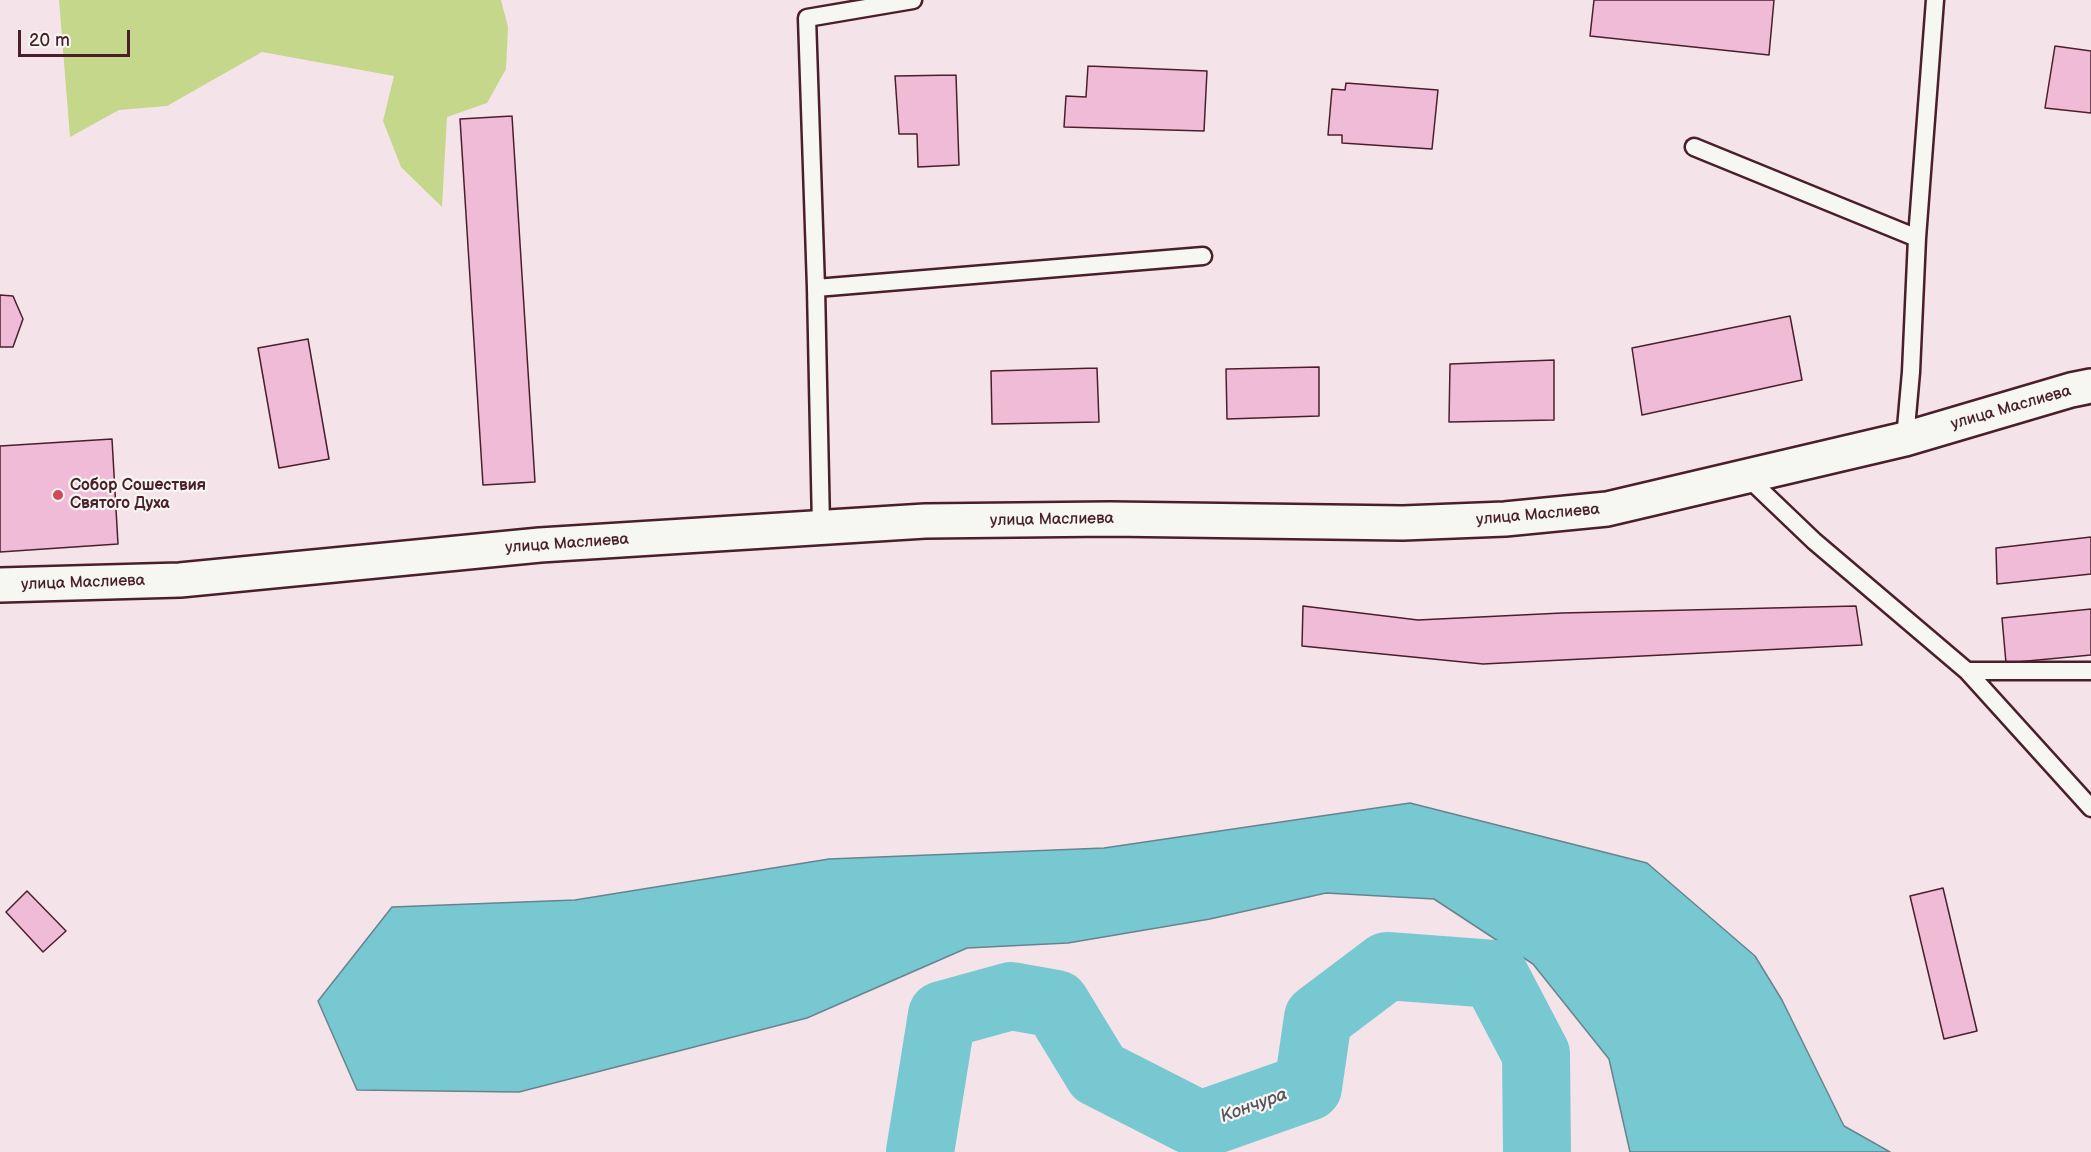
<!DOCTYPE html>
<html>
<head>
<meta charset="utf-8">
<style>
  body { margin:0 }
  #map { position:relative; width:2091px; height:1152px; overflow:hidden; background:#f4e4ea; font-family:"Balsamiq Sans",sans-serif }
  canvas { display:block }
  .scale { position:absolute; left:18px; top:30px; width:112px; height:27px; box-sizing:border-box; border:3px solid #4a1f2b; border-top:0; padding-left:8px; font-size:18px; line-height:21px; white-space:nowrap; color:#4a1f2b; -webkit-text-stroke:4px #f6f6f2; paint-order:stroke }
</style>
</head>
<body>
<div id="map">
<canvas width="2091" height="1152"></canvas>
<div class="scale">20 m</div>
</div>
<script>
const g = document.querySelector('canvas').getContext('2d');
g.lineJoin = 'round';
function paint(path, color) {
  g.fillStyle = color;
  g.fill(path, 'evenodd');
}
function toPath(rows) {
  const path = new Path2D();
  for (const r of rows) {
    path.moveTo(r[0], r[1]);
    for (let i = 2; i < r.length; i += 2) path.lineTo(r[i], r[i + 1]);
  }
  return path;
}
function strokePath(path, color, width, dash) {
  g.strokeStyle = color;
  g.lineWidth = width;
  g.lineCap = dash ? 'butt' : 'round';
  g.setLineDash(dash || []);
  g.stroke(path);
}
function label(font, color, halo, rows, align = 'center') {
  g.font = font + ' "Balsamiq Sans",sans-serif';
  g.lineWidth = 4.5;
  g.setLineDash([]);
  g.textBaseline = 'middle';
  g.strokeStyle = halo;
  g.fillStyle = color;
  for (const [text, x, y, turn = 0] of rows) {
    g.save();
    g.translate(x, y);
    g.rotate((+turn || 0) * Math.PI / 180);
    g.textAlign = isNaN(turn) ? turn : align;
    if (halo) g.strokeText(text, 0, 0);
    g.fillText(text, 0, 0);
    g.restore();
  }
}
const green = toPath([
  [59,0,501,0,508,27,506,69,487,103,447,117,442,207,401,167,383,121,394,76,262,52,167,106,119,110,70,137]
]);
const water = toPath([
  [1410,803,1647,863,1755,956,1782,1000,1844,1126,1890,1152,1630,1152,1609,1059,1533,964,1434,899,1326,893,1210,919,1068,943,967,948,807,1018,519,1092,357,1090,318,1001,392,907,575,900,829,859,1104,848,1410,803]
]);
const river = toPath([
  [920,1152,942,1015,1011,996,1056,1004,1098,1073,1200,1125,1308,1087,1318,1018,1387,966,1494,974,1536,1054,1537,1152]
]);
const building = toPath([
  [1594,0,1774,0,1769,55,1590,36,1594,0],
  [2055,46,2091,51,2091,113,2045,108,2055,46],
  [1088,66,1207,71,1204,131,1064,127,1066,96,1086,97,1088,66],
  [956,75,959,165,918,167,917,134,899,134,895,76,956,75],
  [1346,83,1438,90,1432,149,1342,143,1342,135,1328,135,1332,89,1345,90,1346,83],
  [512,116,535,482,483,485,460,119,512,116],
  [0,295,13,296,23,319,13,347,0,347,0,295],
  [1790,316,1802,380,1642,415,1632,348,1790,316],
  [308,339,329,459,279,468,258,348,308,339],
  [1554,360,1554,420,1449,422,1450,364,1554,360],
  [1319,367,1319,416,1227,419,1226,369,1319,367],
  [1097,368,1099,422,992,424,991,371,1097,368],
  [112,439,118,544,0,552,0,446,112,439],
  [2091,537,2091,574,1997,584,1996,548,2091,537],
  [1303,606,1418,620,1562,613,1856,606,1862,645,1483,664,1302,646,1303,606],
  [2091,609,2091,655,2006,663,2002,618,2091,609],
  [1943,888,1977,1031,1944,1039,1910,896,1943,888],
  [27,891,66,931,43,952,6,912,27,891]
]);
const service = toPath([
  [1694,147,1917,238],
  [816,288,807,18,913,0],
  [1905,439,1911,372,1917,238,1935,0],
  [1746,476,1814,541,1967,671],
  [821,526,816,288,1203,256],
  [2091,671,1967,671,2091,808]
]);
const tertiary = toPath([
  [0,585,180,580,540,545,925,521,1110,519,1403,523,1505,519,1607,509,1905,439,2071,390,2091,386]
]);
const markers = [
  [58,495,6,"#d1495b"]
];
const streetNames = [
  ["улица Маслиева",2011,408,-16],
  ["улица Маслиева",1538,515,-5],
  ["улица Маслиева",1052,520,-1],
  ["улица Маслиева",567,544,-4],
  ["улица Маслиева",83,583,-2]
];
const poiNames = [
  ["Собор Сошествия",70,486],
  ["Святого Духа",70,504]
];
const waterNames = [
  ["Кончура",1254,1106,-20]
];
paint(green, '#c5d78b');
paint(water, '#78c8d1');
strokePath(water, '#66848f', 1.5);
strokePath(river, '#78c8d1', 68);
paint(building, '#f0bbd6');
strokePath(building, '#4a1f2b', 1.5);
strokePath(service, '#4a1f2b', 21);
strokePath(tertiary, '#4a1f2b', 38);
strokePath(service, '#f6f6f2', 16);
strokePath(tertiary, '#f6f6f2', 33);
for (const [x, y, r, color] of markers) {
  const dot = new Path2D();
  dot.arc(x, y, r, 0, 2 * Math.PI);
  g.fillStyle = color;
  g.fill(dot);
  strokePath(dot, '#f6f6f2', 2);
}
label('16px', '#4a1f2b', '#f6f6f2', streetNames);
label('bold 16px', '#4a1f2b', '#f6f6f2', poiNames, 'left');
label('italic 18px', '#58525d', '#f6f6f2', waterNames);
</script>
</body>
</html>
